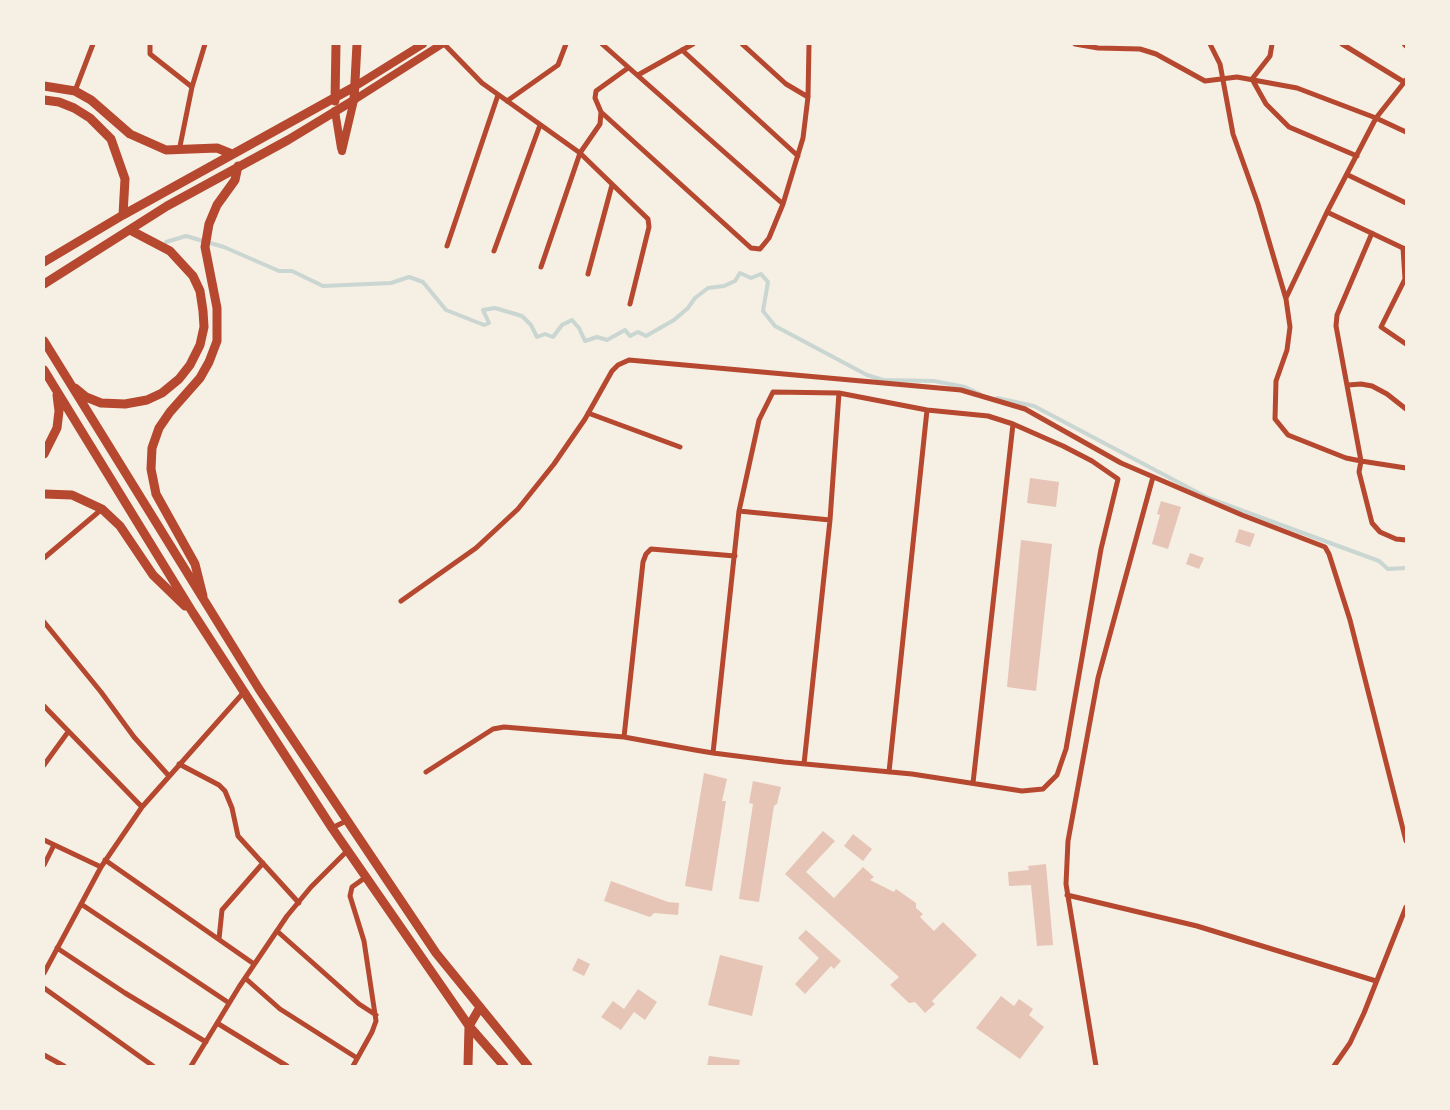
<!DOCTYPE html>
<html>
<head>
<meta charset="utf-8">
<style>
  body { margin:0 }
  #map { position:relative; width:1450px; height:1110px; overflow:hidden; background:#f6efe4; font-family:"Open Sans",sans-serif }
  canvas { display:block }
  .frame { position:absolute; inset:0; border:45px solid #f6efe4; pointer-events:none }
</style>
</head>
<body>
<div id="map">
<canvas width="1450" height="1110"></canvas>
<div class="frame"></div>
</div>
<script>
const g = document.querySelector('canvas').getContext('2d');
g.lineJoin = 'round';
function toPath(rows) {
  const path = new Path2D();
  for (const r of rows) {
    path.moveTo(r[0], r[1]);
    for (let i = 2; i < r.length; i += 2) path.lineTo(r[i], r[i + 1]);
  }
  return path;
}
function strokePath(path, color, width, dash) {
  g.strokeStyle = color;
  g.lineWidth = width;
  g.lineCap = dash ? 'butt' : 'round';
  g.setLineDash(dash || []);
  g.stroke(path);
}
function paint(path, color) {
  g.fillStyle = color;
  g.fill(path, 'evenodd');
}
const stream = toPath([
  [166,242,186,236,224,247,279,271,292,271,323,286,391,283,409,277,423,282,446,310,484,325,489,323,483,310,495,308,522,316,531,325,537,337,545,334,553,337,562,325,572,320,579,328,585,341,597,337,607,340,625,330,630,336,638,332,646,336,674,320,688,308,695,298,708,288,724,286,735,281,740,273,751,278,761,274,768,282,763,311,775,326,867,375,883,380,934,381,965,387,980,394],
  [997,398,1034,406,1208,498,1379,561,1388,569,1406,568]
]);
const building = toPath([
  [1030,478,1059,482,1056,507,1027,503],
  [1161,501,1181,507,1168,549,1152,544,1160,515,1157,514],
  [1239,529,1255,534,1250,547,1235,542],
  [1021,540,1052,544,1036,691,1007,687],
  [1190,553,1204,558,1199,569,1186,564],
  [704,773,727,779,722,801,726,801,712,891,685,886],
  [753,781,781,787,777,804,774,806,759,902,739,899,753,804,749,803],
  [823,831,835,841,806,872,834,898,863,867,874,877,870,880,894,892,896,889,916,903,916,908,923,914,920,917,934,931,943,922,977,955,932,1001,935,1004,925,1013,915,1002,909,1003,890,985,899,977,785,874],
  [853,834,872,849,863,861,844,846],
  [1046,864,1053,945,1037,946,1031,885,1009,886,1008,872,1029,870,1028,866],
  [611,881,668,902,679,903,678,915,654,913,650,917,604,901],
  [806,930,841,961,834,969,831,966,805,994,795,984,819,958,798,938],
  [720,955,763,966,752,1016,708,1005],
  [578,958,590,964,584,976,572,970],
  [638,989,657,1002,645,1020,634,1012,621,1030,601,1017,613,1001,624,1009],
  [1001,996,1014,1006,1019,999,1033,1009,1029,1015,1044,1027,1020,1059,976,1028],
  [709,1056,740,1060,739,1066,707,1066]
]);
const minor = toPath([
  [150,44,150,54,192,87],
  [444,44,482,83,580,153,648,219,649,227,630,304],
  [602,44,783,204],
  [742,44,786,84,808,97],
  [1075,44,1098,48,1140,49,1156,54,1205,81,1237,77,1297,88,1376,118,1406,132],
  [1210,44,1220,64,1233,134,1258,204,1286,299,1290,327,1287,350,1276,381,1275,419,1288,435,1346,458,1361,461,1359,472,1372,523,1380,532,1396,539,1406,540],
  [1272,44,1270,56,1252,79,1266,104,1289,127,1357,156],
  [1342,44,1404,82],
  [1404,44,1406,46],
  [682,50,798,156],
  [638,75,693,44],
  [75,91,93,44],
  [507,101,558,65,566,44],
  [601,112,751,248,760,249,769,238,783,204,803,138,808,97,809,44],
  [179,151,192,87,205,44],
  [1348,175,1406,203],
  [1327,212,1405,249],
  [1372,233,1337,315,1336,326,1361,461,1406,468],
  [447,246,498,95],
  [1403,248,1405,279,1381,327,1406,344],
  [494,251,540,125],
  [541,267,580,153,600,124,601,112,595,98,596,91,628,68],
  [588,274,612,185],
  [1286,298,1327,212,1376,118,1406,80],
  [1348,385,1361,384,1372,386,1387,394,1406,409],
  [588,413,680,447],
  [739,511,830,520],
  [44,558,102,509],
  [401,601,476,548,518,509,554,464,585,419,612,371,618,365,629,360,961,390,1025,409,1121,463,1242,515,1325,547,1329,554,1350,620,1406,841],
  [44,622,101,692,134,737,169,776],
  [44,706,142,807],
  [624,737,643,562,646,554,651,549,735,556],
  [179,764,219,785,225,791,232,808,238,836,299,903],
  [804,764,830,520,839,393],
  [44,765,68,732],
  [426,772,493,729,504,727,624,737,695,750,713,753,784,762,912,774,1022,791,1043,789,1057,775,1066,749,1101,549,1118,479,1092,461,1063,446,1013,424,988,416,927,410,839,393,773,392,759,420,739,511,713,753],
  [889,772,927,410],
  [973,783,1013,424],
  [332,828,346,821],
  [44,840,101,867],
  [105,860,254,964],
  [44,865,54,845],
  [1067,895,1197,926,1376,981],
  [81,904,229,1003],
  [277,931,359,1004,376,1015],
  [219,939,222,910,263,863],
  [57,948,125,993,206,1042],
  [44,973,101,867,142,807,244,692],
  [245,978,280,1009,357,1058],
  [44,988,153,1066],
  [217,1023,287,1066],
  [44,1055,64,1066],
  [191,1066,239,987,287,916,311,887,347,851],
  [353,1066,372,1032,376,1021,364,941,350,896,352,887,366,877],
  [1096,1066,1066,884,1068,841,1098,678,1153,477],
  [1334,1066,1350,1043,1364,1013,1406,907]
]);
const secondary = toPath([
  [354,87,423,44],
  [335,111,341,148],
  [342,151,354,100,442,44]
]);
const primary = toPath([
  [44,86,75,91,91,100,130,134,166,150,217,148,232,154],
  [44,100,59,102,74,108,90,118,111,139,125,179,123,215],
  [335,101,336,44],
  [44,262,123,215,354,87],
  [44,284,167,206,288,140,354,100,357,44],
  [44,341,259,689,436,953,528,1066],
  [44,370,193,613,332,828,469,1026,504,1066],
  [75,388,86,397,101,403,125,404,147,400,162,393,179,379,190,365,200,345,204,327,203,311,200,291,193,276,170,251,130,230],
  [44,454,57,428,59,411,57,395],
  [44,494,72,495,102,509,120,526,153,575,185,606],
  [203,596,195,564,156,494,151,469,152,448,159,428,170,412,200,378,209,362,217,341,217,308,205,247,209,224,217,205,235,180,238,166],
  [468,1066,469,1026,479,1009]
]);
strokePath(stream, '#c9d6d2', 4);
paint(building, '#e6c5b7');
strokePath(minor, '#b5482f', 5);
strokePath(secondary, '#b5482f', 8);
strokePath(primary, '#b5482f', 9);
</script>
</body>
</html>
